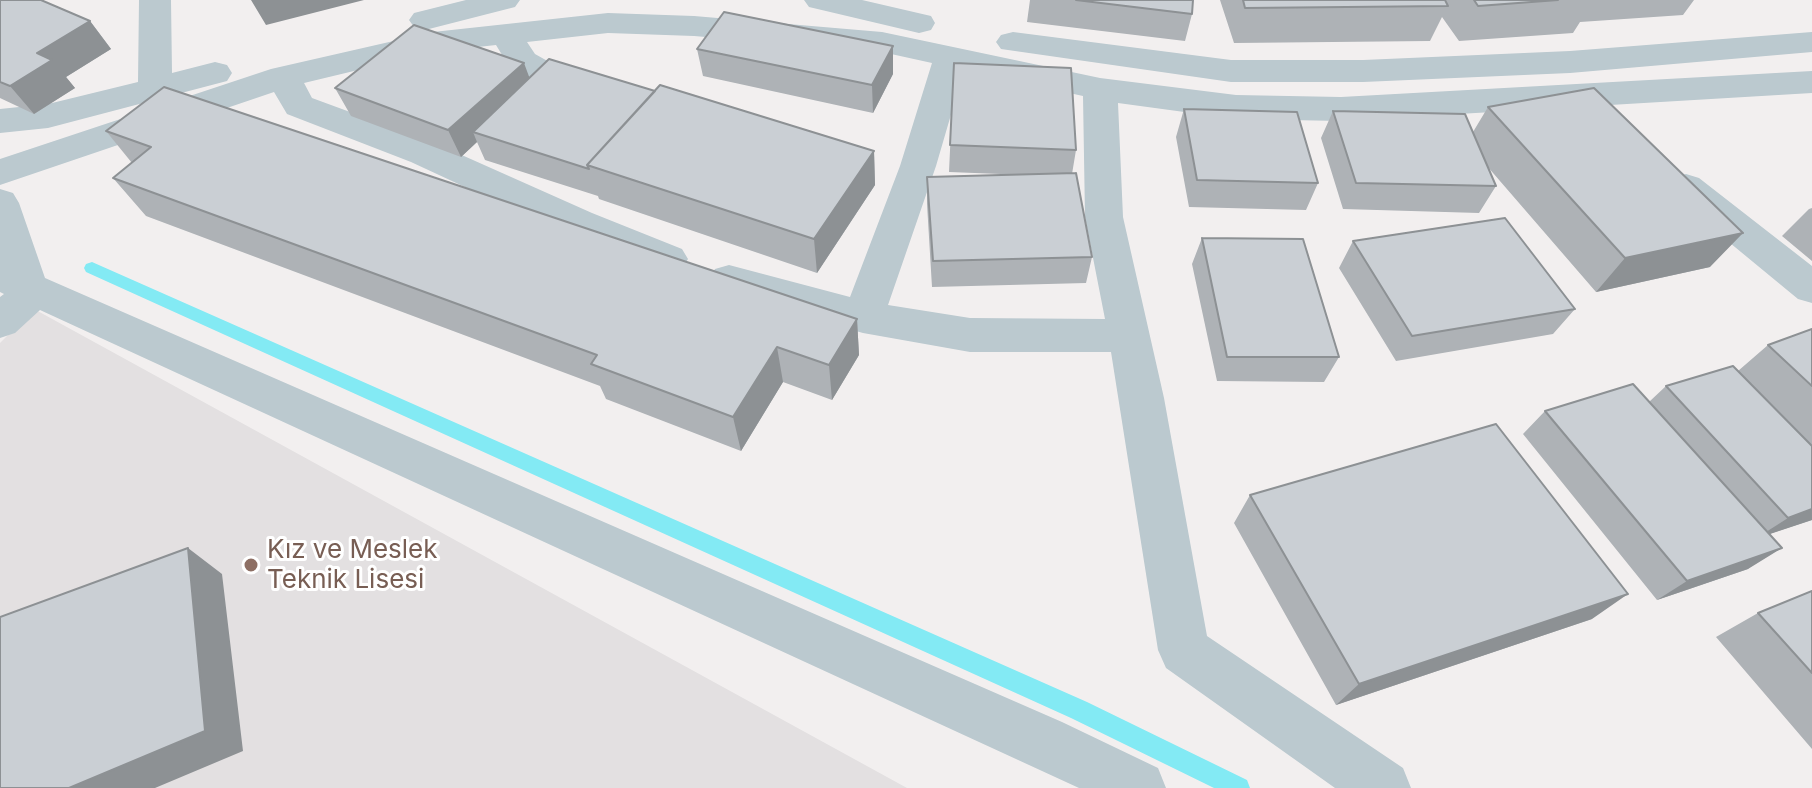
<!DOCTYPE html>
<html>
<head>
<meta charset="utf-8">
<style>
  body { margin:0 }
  canvas { display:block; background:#f2efef }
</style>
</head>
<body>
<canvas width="1812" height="788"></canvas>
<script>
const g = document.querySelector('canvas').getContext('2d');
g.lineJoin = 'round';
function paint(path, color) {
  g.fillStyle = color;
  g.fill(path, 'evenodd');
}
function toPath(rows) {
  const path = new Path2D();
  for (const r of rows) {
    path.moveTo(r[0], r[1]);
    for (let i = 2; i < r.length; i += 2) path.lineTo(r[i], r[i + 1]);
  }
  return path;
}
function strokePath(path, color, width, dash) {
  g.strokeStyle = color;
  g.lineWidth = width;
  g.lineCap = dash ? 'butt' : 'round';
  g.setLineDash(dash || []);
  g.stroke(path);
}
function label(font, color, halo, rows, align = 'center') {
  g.font = font + ' Inter,sans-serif';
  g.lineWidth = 6;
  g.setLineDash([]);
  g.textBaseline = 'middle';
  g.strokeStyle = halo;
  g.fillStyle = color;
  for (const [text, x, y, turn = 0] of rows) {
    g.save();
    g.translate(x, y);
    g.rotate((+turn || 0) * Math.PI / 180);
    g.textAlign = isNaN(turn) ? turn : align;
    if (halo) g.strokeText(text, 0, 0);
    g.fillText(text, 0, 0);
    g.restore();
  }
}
const education = toPath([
  [34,309,907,788,0,788,0,343]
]);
const stream = toPath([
  [92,262,1087,702,1247,780,1250,788,1214,788,1071,718,86,272,84,268,86,264,92,262]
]);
const minor = toPath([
  [139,0,171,0,172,73,215,62,227,65,232,73,227,81,48,128,0,133,0,109,48,104,138,82,139,0],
  [466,0,520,0,515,7,425,30,414,27,409,20,414,13,466,0],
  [804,0,862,0,931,16,935,23,931,30,919,33,809,7,804,0],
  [608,13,694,16,882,32,1100,78,1236,95,1341,97,1812,71,1812,93,1341,121,1236,119,1118,103,1123,217,1164,398,1207,636,1403,768,1411,788,1335,788,1166,668,1158,650,1111,352,970,352,863,333,715,291,709,280,715,269,729,265,850,297,900,166,932,63,882,52,694,36,608,33,527,42,535,54,560,68,606,83,611,91,606,99,594,102,536,84,510,68,496,45,433,52,304,83,312,98,437,144,592,213,682,249,688,259,682,269,668,274,564,233,411,162,287,114,274,92,0,185,0,159,271,69,433,32,608,13],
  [964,70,1083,96,1085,217,1105,319,970,318,888,305,936,166,964,70],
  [1013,32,1231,60,1363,60,1570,51,1812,32,1812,52,1570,73,1363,82,1231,82,1001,49,996,42,1001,35,1013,32],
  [1686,174,1699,178,1812,266,1812,303,1798,299,1673,196,1667,187,1673,178,1686,174],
  [0,189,13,193,19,203,45,278,1062,722,1158,768,1166,788,1079,788,40,310,15,333,0,338,0,297,4,294,0,292,0,189]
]);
const wall = toPath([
  [0,0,90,21,111,49,66,77,75,88,34,114,0,98],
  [1030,0,1193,0,1192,14,1185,41,1027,22],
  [1220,0,1694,0,1683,15,1580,22,1573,33,1459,41,1442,17,1430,41,1234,43],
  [697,49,893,74,873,113,703,76],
  [954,63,1076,150,1072,174,1092,257,1086,283,932,287,927,204,927,177,1026,175,949,172],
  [530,78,655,91,874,151,875,185,817,273,599,199,598,196,485,160,477,142,461,157,351,116,335,88],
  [1488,107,1710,267,1596,292,1487,166,1496,186,1479,213,1343,209,1321,138,1333,111,1473,132],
  [1184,109,1318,183,1306,210,1189,207,1176,137],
  [106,131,857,319,859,355,832,400,783,382,741,451,606,399,600,386,146,216,113,178,132,163],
  [1812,208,1812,261,1782,236,1809,209],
  [1202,238,1339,357,1324,382,1217,381,1192,264],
  [1353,241,1575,309,1553,334,1396,361,1339,268],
  [1812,329,1812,520,1769,534,1748,569,1657,600,1523,434,1545,411,1649,402,1666,386,1738,371,1768,345],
  [1250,495,1592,619,1336,705,1234,523],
  [1812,591,1812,749,1716,637,1758,613]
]);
const shadedWall = toPath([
  [251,0,364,0,266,25],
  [90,21,111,49,66,77,75,88,34,114,10,86,37,53],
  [893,46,893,74,873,113,872,85],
  [524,63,534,90,473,132,477,142,461,157,448,130],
  [874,151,875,185,817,273,814,239],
  [1743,233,1710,267,1596,292,1625,258],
  [857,319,859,355,832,400,829,365],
  [777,347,783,382,741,451,733,417],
  [1812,509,1812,520,1755,539,1788,518],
  [188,548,222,574,243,751,155,788,69,788],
  [1782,548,1748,569,1657,600,1687,581],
  [1628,594,1592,619,1336,705,1359,684]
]);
const building = toPath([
  [0,0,41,0,90,21,37,53,52,60,10,86,0,82,0,0],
  [1076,0,1193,0,1192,14,1076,0],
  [1243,0,1445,0,1448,6,1245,8,1243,0],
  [1474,0,1558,0,1478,6,1474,0],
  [724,12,893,46,872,85,697,49,724,12],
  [414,25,524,63,448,130,335,88,414,25],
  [549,59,655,91,587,165,589,169,473,132,549,59],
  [954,63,1071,68,1076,150,950,145,954,63],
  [660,85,874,151,814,239,587,165,660,85],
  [164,87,857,319,829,365,777,347,733,417,591,364,597,355,113,178,151,147,106,131,164,87],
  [1594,88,1743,233,1625,258,1488,107,1594,88],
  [1184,109,1297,112,1318,183,1197,180,1184,109],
  [1333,111,1465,114,1496,186,1356,183,1333,111],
  [1076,173,1092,257,933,261,927,177,1076,173],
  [1505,218,1575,309,1412,336,1353,241,1505,218],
  [1202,238,1303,239,1339,357,1227,357,1202,238],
  [1812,329,1812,386,1768,345,1812,329],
  [1733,366,1812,446,1812,509,1788,518,1666,386,1733,366],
  [1633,384,1782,548,1687,581,1545,411,1633,384],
  [1496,424,1628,594,1359,684,1250,495,1496,424],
  [188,548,205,731,69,788,0,788,0,617,188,548],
  [1812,591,1812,673,1758,613,1812,591]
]);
const markers = [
  [251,565,8,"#8d6e63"]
];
const educationNames = [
  ["Kız ve Meslek",267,550],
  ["Teknik Lisesi",267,580]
];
paint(education, '#e3e0e1');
paint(stream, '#83eaf4');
paint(minor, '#bbc9cf');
paint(wall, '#aeb2b6');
paint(shadedWall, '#8d9194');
paint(building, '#cacfd4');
strokePath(building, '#8d9194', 2);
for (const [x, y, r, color] of markers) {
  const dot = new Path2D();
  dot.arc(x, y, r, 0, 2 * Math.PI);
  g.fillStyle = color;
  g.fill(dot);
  strokePath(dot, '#fff', 3);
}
label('26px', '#785e54', '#fff', educationNames, 'left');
</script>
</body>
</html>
